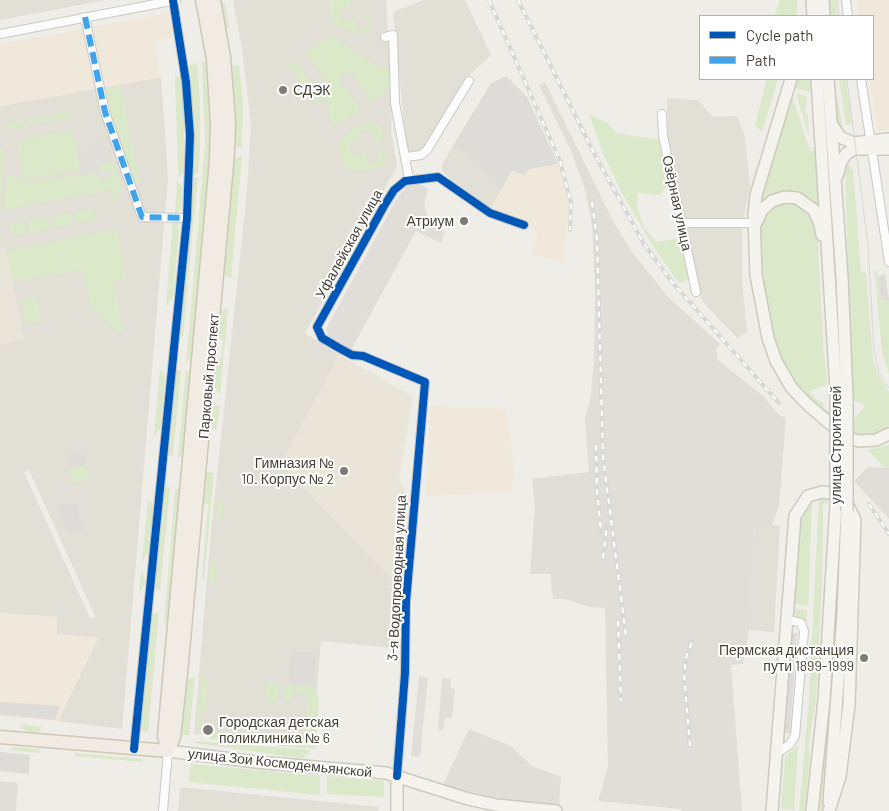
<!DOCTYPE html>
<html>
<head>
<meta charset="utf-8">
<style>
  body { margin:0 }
  #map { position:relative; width:889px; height:811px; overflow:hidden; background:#eeede8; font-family:Barlow,sans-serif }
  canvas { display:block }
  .legend { position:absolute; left:699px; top:15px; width:175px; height:65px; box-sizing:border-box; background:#fff; border:1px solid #b4b2ae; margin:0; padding:6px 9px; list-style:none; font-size:15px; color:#443e35 }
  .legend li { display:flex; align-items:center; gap:10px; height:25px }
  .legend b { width:25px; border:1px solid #b4b2ae }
</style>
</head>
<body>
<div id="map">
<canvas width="889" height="811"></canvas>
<ul class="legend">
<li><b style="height:6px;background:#0057b8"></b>Cycle path</li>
<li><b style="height:6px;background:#3fa4eb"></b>Path</li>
</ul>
</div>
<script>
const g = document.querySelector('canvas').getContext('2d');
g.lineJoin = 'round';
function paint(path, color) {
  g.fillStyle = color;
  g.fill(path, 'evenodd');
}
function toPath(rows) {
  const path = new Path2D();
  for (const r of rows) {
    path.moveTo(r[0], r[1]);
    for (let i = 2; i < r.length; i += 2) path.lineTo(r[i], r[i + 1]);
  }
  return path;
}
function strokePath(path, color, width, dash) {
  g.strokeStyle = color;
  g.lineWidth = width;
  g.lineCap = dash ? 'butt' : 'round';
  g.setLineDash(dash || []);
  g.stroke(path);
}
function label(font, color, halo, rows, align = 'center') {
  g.font = font + ' Barlow,sans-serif';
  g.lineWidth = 4;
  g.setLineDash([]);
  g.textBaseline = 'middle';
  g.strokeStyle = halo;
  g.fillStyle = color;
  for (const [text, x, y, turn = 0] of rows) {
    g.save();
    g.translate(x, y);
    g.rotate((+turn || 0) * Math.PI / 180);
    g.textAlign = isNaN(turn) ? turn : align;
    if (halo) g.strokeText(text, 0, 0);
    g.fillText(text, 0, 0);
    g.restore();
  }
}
const residential = toPath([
  [0,0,106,0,0,20],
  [233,0,386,0,392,107,391,131,397,166,305,333,339,355,281,464,397,584,393,648,321,641,312,744,194,734,211,532,247,191,251,125,242,49],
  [424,0,465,0,491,55,463,81,423,151,407,151,393,12],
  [161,77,168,178,122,729,58,721,98,638,57,634,57,617,0,613,0,106],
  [29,470,95,616,95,617,90,618,24,472],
  [667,98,698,100,713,117,737,116,745,137,750,186,742,226,742,281,747,332,737,338,702,301,698,290,668,141],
  [453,146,465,153,502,189,491,209,464,191,442,171,442,165],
  [755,523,780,526,774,632,749,630],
  [180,787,379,807,378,811,178,811]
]);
const commercial = toPath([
  [859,0,889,0,889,130,878,131,869,79,873,79,873,16,859,16,857,5],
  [169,13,174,38,155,41,161,77,0,106,0,44],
  [558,164,566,186,569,205,568,225,563,252,567,254,564,263,532,255,537,234,533,226,490,211,511,171,526,174,528,169],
  [430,404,451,407,507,409,515,479,511,492,426,496],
  [0,613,57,617,57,634,98,638,58,721,0,716]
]);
const industrial = toPath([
  [545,82,613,221,632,252,667,296,720,344,716,349,717,359,763,396,780,416,786,418,779,506,772,525,755,523,749,630,743,664,731,665,742,811,682,811,681,809,598,801,608,767,605,608,590,607,565,599,553,599,550,574,530,574,535,505,532,479,589,472,585,419,591,396,594,358,595,290,592,224,585,190,572,153,539,85],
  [105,141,109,160,98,163,99,171,81,174,77,146],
  [418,183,428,189,424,204,429,223,445,232,441,243,416,231,351,350,329,339,326,329,396,200,408,184],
  [868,467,889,468,889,519,854,481],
  [419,676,428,678,420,757,411,756],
  [442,678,451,679,450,688,455,689,452,718,445,718,443,730,438,730],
  [469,729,511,746,532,766,561,777,559,807,487,798,442,787],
  [0,781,18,783,16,811,0,811]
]);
const education = toPath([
  [6,248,24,340,0,345,0,249],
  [339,355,413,396,399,478,405,491,397,584,281,464]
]);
const green = toPath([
  [328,0,350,0,351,7,339,10,341,21,355,18,357,29,368,27,366,16,369,15,372,32,357,33,337,27,331,17],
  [780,0,797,0,797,16,774,16],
  [829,0,836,0,837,16,830,16],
  [225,3,229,28,225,28,221,4],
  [331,35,378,66,389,68,390,89,372,102,350,71,339,78,361,110,341,123,332,126,327,100,314,102,288,64,295,60,318,91,328,83,306,52],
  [207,61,211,99,208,183,192,357,186,363,205,145,202,62],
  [197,63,200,102,200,153,198,174,192,175,191,98,188,66],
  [239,65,243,98,242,149,235,145,233,66],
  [175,76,182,78,184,112,184,171,180,176,178,176],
  [767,79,778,79,762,132,755,125],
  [793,79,810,79,810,92,791,87],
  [839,79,846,79,852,124,846,125],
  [121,86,140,181,135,182,116,139,104,89],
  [836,90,843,130,843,135,837,128],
  [791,92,810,151,815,151,819,213,800,195,756,209],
  [796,93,807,97,805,113,808,114,809,137],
  [70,111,71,117,52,121,51,114],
  [589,114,606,122,618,134,662,140,669,184,659,195,637,193,638,209,644,228,657,242,682,238,691,279,679,283,652,244,623,195,603,153],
  [48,115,49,121,29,125,28,118],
  [24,119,25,126,6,129,5,123],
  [373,123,380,126,384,141,374,142,372,129,360,131,361,140,349,142,351,154,366,152,368,163,379,161,377,150,385,149,387,159,385,165,364,171,345,168,339,150,341,139,355,127],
  [71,130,73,138,75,139,80,168,79,171,24,179,17,141],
  [5,148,0,209,0,149],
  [242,156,231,278,223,275,233,164,235,159],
  [113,161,123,189,115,205,112,190,4,210,7,174,27,182,97,173,99,181,111,178,109,170,101,172,99,164],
  [845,162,853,170,861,272,866,273,873,361,879,376,889,392,889,426,878,434,869,436,854,435,826,415,802,393,787,375,778,355,763,297,758,228,767,208,787,200,810,210,817,226,824,355,828,384,809,391,816,400,822,402,826,410,853,420,864,408,864,404,852,400],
  [198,177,188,281,182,277,192,178],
  [177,182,183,187,182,204,180,211,175,214],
  [94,209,96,220,77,223,75,212],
  [71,213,73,224,53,228,51,217],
  [48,218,50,229,29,233,27,221],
  [173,220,178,223,179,229,173,298,166,306],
  [23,222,26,234,11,235,9,225],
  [117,229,127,279,114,282,124,330,118,332,91,307,83,270,13,282,7,251],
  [877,270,881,299,889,301,889,374,882,352,875,273],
  [182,280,188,284,183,337,177,337],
  [37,297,42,321,25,324,21,300],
  [228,308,220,395,213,385,215,361,221,358,223,340,218,337,220,311],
  [160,370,163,372,165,379,161,428,154,436],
  [174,370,181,371,173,456,165,455],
  [186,370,190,373,191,378,183,456,178,457],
  [216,405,220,406,217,428,210,428,211,407],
  [889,445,889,468,884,467,868,450],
  [86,465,89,480,72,483,69,468],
  [206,472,214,473,204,579,202,579,208,505,203,503],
  [163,486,170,487,160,590,153,589],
  [175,489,181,489,169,612,164,626],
  [828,498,828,503,823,504,822,586,816,699,808,747,810,754,805,811,799,811,809,699,819,499],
  [148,499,153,505,149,551,142,562],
  [217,500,223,502,222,517,215,517],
  [812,502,808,606,793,604,799,519],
  [211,562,218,562,216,585,209,584],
  [141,571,146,582,139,594],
  [795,609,807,610,806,628,794,613],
  [151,613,159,613,148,732,140,731],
  [833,673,835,674,823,811,819,811],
  [195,677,189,735,182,735,186,682,188,679],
  [201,677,208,677,206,709,203,709,201,730,196,730],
  [266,683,280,684,277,701,265,701],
  [290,685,313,687,319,697,316,749,278,746,279,737,304,739,308,694,292,693,291,701,283,701,285,688],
  [20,724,43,727,39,732,32,733,23,730],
  [210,731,269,737,268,744,210,739],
  [195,741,311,750,304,758,291,757,195,743],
  [798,745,794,810,781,809,785,757],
  [14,747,40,749,40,753,10,750],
  [75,753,143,759,142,762,75,756],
  [191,764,320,776,320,795,189,782],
  [327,776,384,781,384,797,327,794]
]);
const parking = toPath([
  [506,76,527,97,558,164,529,169,524,175,511,171,502,189,465,153,453,146,491,83],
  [885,274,889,300,889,301,881,299,878,277],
  [83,452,86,465,69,468,67,455],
  [76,503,82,530,67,533,56,507],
  [791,633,797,633,790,734,784,732],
  [291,651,316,653,313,686,289,684],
  [0,702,60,706,55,720,47,719,0,715],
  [0,752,30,755,29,774,0,771]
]);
const street = toPath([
  [846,0,848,16],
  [85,17,105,112,142,217,187,218],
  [0,34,176,0],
  [385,37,393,35,395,103,409,179],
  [861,79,889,262],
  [662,114,663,136,696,292],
  [406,157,421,155,427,150,469,81],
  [681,223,753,223],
  [134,749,187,218,190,135,186,82,173,0],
  [776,754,789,745,795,736,804,631,801,623,786,619],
  [397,776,405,673,406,602,425,382,363,356,352,355,339,348,322,338,317,327,384,206,394,190,405,181,438,177,490,213,524,225],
  [163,811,168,751]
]);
const secondary = toPath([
  [812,0,813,16],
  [823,0,824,16],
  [791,79,756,195,754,215,756,275,768,338,776,361,791,387,807,404,835,428,849,438,859,441,876,440,889,434],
  [817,79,836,390],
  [828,79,842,277,847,397],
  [832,125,840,137,853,143,889,139],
  [837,176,841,162,846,154,854,149,889,149],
  [756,223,762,210,772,201,785,197,797,198,814,210,820,224,822,235],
  [168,751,256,762,386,773,468,799,496,805,556,811],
  [397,776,397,811],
  [829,802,843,615,847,511],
  [772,811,795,516,808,496,822,492,838,494,845,499,855,520,849,705,840,776,829,811],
  [812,811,824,700,836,504]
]);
const primary = toPath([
  [0,737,168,751],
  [168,751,174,737,181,673,228,153,229,122,224,57,214,0],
  [168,751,164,736,216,161,217,123,213,59,202,0]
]);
const tram = toPath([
  [837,0,839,16],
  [847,79,868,245,874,351,879,373,889,388]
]);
const rail = toPath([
  [489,0,560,161,571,203,570,230],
  [518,0,594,153,644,244,672,282,779,403],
  [592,202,597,239,603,457,626,636],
  [596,445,597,490,601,532],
  [869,504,889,534],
  [603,558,607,525],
  [618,621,621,701],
  [690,746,684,674,686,658,692,642]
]);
const secondaryBridge = toPath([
  [836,390,836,504],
  [847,511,847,397]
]);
const quiet = toPath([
  [85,17,105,112,142,217,187,218]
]);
const cycleway = toPath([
  [134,749,187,218,190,135,186,82,173,0],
  [397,776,405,673,406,602,425,382,363,356,352,355,339,348,322,338,317,327,384,206,394,190,405,181,438,177,490,213,524,225]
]);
const markers = [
  [283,90,5,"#807b74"],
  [464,221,5,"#807b74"],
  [344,471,5,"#807b74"],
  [864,658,5,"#807b74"],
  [208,730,6,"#807b74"]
];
const poiNames = [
  ["СДЭК",293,90,"left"],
  ["Атриум",454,221],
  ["Гимназия №",334,463],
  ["10. Корпус № 2",334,479],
  ["Пермская дистанция",854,650],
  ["пути 1899-1999",854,666],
  ["Городская детская",219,722,"left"],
  ["поликлиника № 6",219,738,"left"]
];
const streetNames = [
  ["Озёрная улица",677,203,78],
  ["Уфалейская улица",349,244,-61],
  ["Парковый проспект",209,376,-85],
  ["улица Строителей",836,445,-90],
  ["3-я Водопроводная улица",397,578,-87],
  ["улица Зои Космодемьянской",280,763,6]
];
paint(residential, '#e2dfd6');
paint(commercial, '#f0e9db');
paint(industrial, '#e1ded9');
paint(education, '#e9e5d8');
paint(green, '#dbe8c9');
paint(parking, '#dedcd8');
strokePath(street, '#cbc9c4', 10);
strokePath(secondary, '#cdcabf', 14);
strokePath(primary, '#cfc8b6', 15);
strokePath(street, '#fcfcfc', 8);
strokePath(secondary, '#f5f3ee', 11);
strokePath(primary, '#f0ece3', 12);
strokePath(tram, '#d8d8d7', 1);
strokePath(rail, '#d8d8d7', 4);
strokePath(rail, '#fff', 2, [5.5]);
strokePath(secondaryBridge, '#cdcabf', 14, []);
strokePath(secondaryBridge, '#f5f3ee', 11);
strokePath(quiet, '#3fa4eb', 6, [12, 6]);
strokePath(cycleway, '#0057b8', 8);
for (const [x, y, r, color] of markers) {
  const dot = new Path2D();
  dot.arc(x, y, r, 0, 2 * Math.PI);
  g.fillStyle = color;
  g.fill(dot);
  strokePath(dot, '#fff', 2);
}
label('14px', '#443e35', '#fff', poiNames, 'right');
label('14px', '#443e35', '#fff', streetNames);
</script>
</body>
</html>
